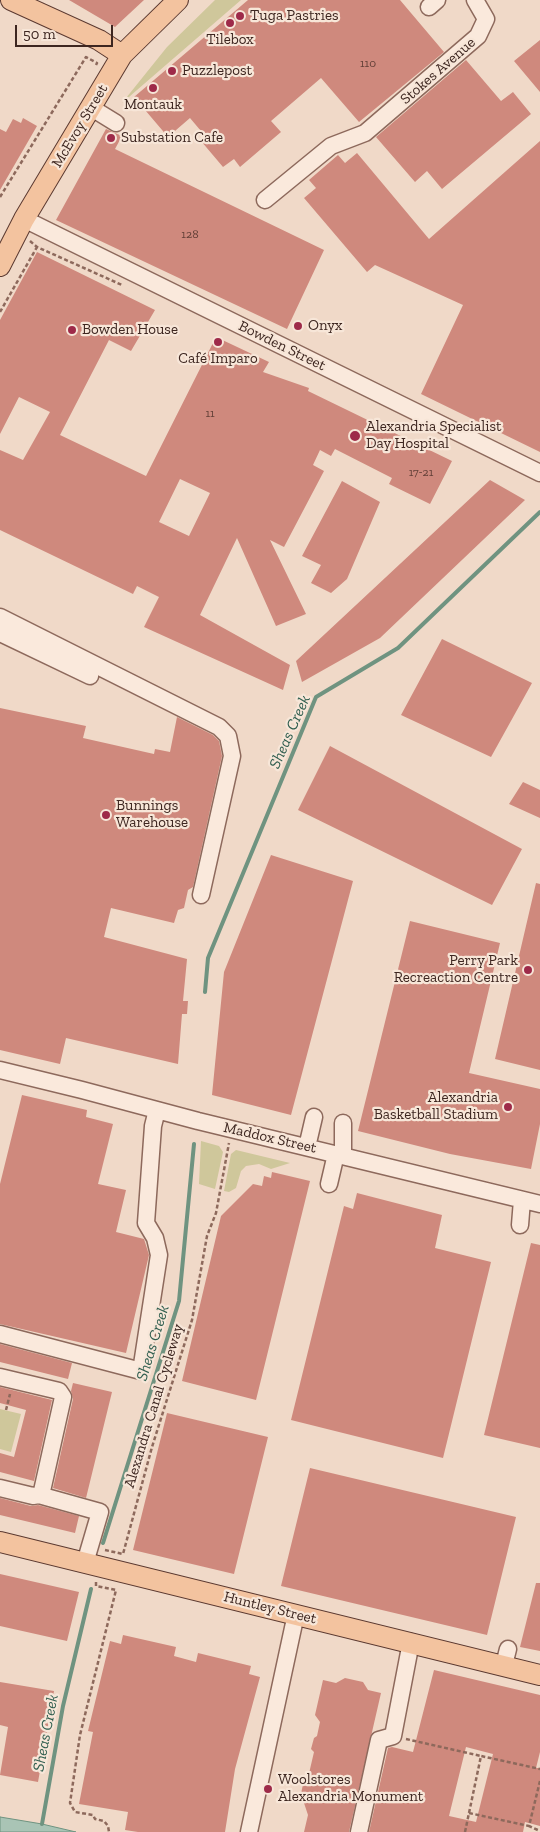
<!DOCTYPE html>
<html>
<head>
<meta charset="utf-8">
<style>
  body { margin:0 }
  #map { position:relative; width:540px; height:1832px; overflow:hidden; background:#f0d9c8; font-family:"Zilla Slab",serif }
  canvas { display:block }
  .scale { position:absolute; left:15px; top:25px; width:98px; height:22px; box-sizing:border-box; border:2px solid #3d2620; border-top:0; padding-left:6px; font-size:15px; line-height:18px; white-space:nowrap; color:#3d2620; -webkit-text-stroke:4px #f7e6d8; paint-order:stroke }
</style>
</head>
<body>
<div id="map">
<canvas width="540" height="1832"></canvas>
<div class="scale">50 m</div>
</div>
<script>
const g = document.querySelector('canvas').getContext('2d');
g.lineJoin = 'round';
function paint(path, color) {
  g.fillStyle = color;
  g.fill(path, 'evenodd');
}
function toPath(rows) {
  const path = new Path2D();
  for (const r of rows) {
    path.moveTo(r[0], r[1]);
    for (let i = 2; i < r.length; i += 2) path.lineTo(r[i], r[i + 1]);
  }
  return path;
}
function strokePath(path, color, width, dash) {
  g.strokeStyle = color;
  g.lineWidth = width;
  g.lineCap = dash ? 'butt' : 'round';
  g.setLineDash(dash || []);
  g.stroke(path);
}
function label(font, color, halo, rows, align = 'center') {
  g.font = font + ' "Zilla Slab",serif';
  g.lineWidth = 4.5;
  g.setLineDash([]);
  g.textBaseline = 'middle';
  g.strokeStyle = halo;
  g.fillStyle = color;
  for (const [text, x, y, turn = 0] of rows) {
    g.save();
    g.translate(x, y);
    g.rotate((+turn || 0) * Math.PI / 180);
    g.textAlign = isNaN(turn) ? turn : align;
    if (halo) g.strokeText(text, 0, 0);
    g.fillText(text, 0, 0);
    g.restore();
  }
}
const green = toPath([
  [215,0,241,0,122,103,167,47],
  [201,1141,219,1146,223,1152,215,1189,199,1184],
  [236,1150,290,1163,271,1169,259,1164,246,1166,241,1171,236,1188,229,1192,224,1191,231,1154],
  [0,1409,21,1414,11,1452,0,1449]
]);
const water = toPath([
  [0,1817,42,1824,76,1832,0,1832,0,1817]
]);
const stream = toPath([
  [205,992,208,958,316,697,398,648,540,512],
  [103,1543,179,1301,194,1144],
  [42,1824,63,1706,91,1589]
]);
const building = toPath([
  [69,0,144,0,115,27],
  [248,0,400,0,444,52,359,122,321,78,271,121,281,132,240,167,234,159,223,167,201,141,206,137,190,118,168,137,134,97],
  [540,40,540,92,514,61],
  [466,60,501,101,513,92,531,114,442,189,427,171,415,182,376,137],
  [23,118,37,126,0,190,0,129,6,132,13,119,21,123],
  [106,129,122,136,115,149,324,250,287,329,56,220],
  [540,141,540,452,421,394,463,305,375,265,367,272,304,198,316,188,309,180,338,155,345,163,357,153,429,239],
  [37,252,155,310,131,351,109,340,60,435,146,476,216,337,269,362,263,372,309,388,308,391,452,461,430,504,389,484,392,478,335,449,331,456,320,450,313,465,324,471,284,547,270,540,306,614,276,626,237,538,200,615,290,665,283,690,144,627,159,597,137,586,133,594,0,530,0,450,23,460,50,412,19,397,0,434,0,320],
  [180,479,210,493,189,536,159,522],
  [490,480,525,500,380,638,302,682,296,661],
  [342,481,380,502,347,579,331,593,311,583,321,565,302,556],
  [442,639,532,683,491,757,401,715],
  [0,708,86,726,83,738,154,754,155,749,170,752,177,717,213,735,219,741,222,756,193,887,188,890,184,908,178,910,174,923,111,908,104,937,187,959,183,1001,188,1001,187,1014,182,1014,178,1064,66,1038,60,1064,0,1050],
  [330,746,522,849,492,905,298,810],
  [523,782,540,790,540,818,509,804],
  [271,855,353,881,291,1115,212,1095,224,972],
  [536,883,540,884,540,1070,495,1059],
  [410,921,500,943,469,1073,540,1089,540,1124,531,1169,450,1154,358,1131],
  [22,1095,87,1110,86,1117,113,1124,98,1184,126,1190,116,1232,144,1239,149,1255,126,1353,0,1324,0,1184],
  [272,1172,310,1181,256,1400,182,1381,221,1216,253,1184,262,1186,264,1176,271,1178],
  [357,1193,442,1215,435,1248,491,1262,443,1458,291,1420,344,1206,353,1209],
  [531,1243,540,1245,540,1448,484,1435],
  [0,1344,72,1363,68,1379,0,1362],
  [73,1383,112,1392,86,1498,53,1488,73,1399,71,1391],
  [0,1387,52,1400,34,1481,0,1472,0,1453,14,1457,26,1410,0,1403],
  [167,1413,268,1437,234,1574,133,1550],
  [310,1468,516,1517,487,1635,281,1586],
  [0,1498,31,1506,38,1505,79,1516,75,1533,0,1515],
  [0,1574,79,1592,67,1641,0,1626],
  [536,1583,540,1583,540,1651,520,1647],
  [123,1635,176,1647,174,1656,196,1662,198,1653,251,1666,249,1674,260,1677,235,1769,225,1832,138,1832,125,1830,128,1812,79,1804,93,1732,88,1731,110,1641,121,1644],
  [434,1670,540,1695,540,1752,536,1768,540,1768,540,1826,525,1822,523,1832,369,1832,388,1748,392,1747,413,1752],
  [466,1747,493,1754,476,1822,449,1816],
  [345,1678,363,1682,368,1690,381,1693,349,1832,304,1832,308,1815,301,1794,303,1784,307,1782,314,1752,311,1749,314,1738,317,1736,320,1722,315,1715,323,1680,336,1683],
  [0,1682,54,1691,38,1782,0,1775,8,1727,0,1725]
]);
const path = toPath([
  [0,197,86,57,97,63,96,65],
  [30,241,37,247,122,285],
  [0,312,37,247],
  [6,1410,10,1394],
  [105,1550,123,1554,152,1447,192,1320,207,1236,216,1213,229,1143],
  [96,1582,96,1586,116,1590,80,1735,70,1803,75,1812,93,1815,95,1819,104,1821,108,1826,109,1832],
  [406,1739,481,1756],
  [540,1781,529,1826,540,1831],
  [469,1813,529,1826],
  [465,1832,481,1756,540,1769]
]);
const minor = toPath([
  [429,7,437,0],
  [90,107,116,123],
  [265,200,331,146,365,133,478,36,486,19,475,0],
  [24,219,540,473],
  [0,617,219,727,228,736,232,756,201,895],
  [0,633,90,676],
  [0,1070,82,1090,198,1121,540,1204],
  [307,1147,314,1117],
  [343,1155,343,1123],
  [329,1184,336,1154],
  [520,1225,522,1200],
  [0,1334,141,1371,159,1255,155,1238,146,1223,153,1126,157,1110],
  [0,1377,59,1391,63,1397,42,1491,39,1495,33,1496,0,1488],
  [39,1495,100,1512,85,1563],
  [504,1665,508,1649],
  [249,1832,296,1614],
  [359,1832,379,1740,393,1736,411,1642]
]);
const major = toPath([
  [11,0,99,40,122,55],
  [0,266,24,219,122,55,178,0],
  [0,1542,540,1675]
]);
const markers = [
  [240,16,5,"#9e2a49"],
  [230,23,5,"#9e2a49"],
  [172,71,5,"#9e2a49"],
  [153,88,5,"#9e2a49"],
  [111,138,5,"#9e2a49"],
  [298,326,5,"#9e2a49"],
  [72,330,5,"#9e2a49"],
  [218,342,5,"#9e2a49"],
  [355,436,6,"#9e2a49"],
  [106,815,5,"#9e2a49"],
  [528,970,5,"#9e2a49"],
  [508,1107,5,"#9e2a49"],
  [268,1789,5,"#9e2a49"]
];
const numberNames = [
  ["110",368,64],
  ["128",190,235],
  ["11",210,414],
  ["17-21",421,473]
];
const poiNames = [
  ["Tuga Pastries",250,16],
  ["Tilebox",230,40,"center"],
  ["Puzzlepost",182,71],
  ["Montauk",153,105,"center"],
  ["Substation Cafe",121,138],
  ["Onyx",308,326],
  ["Bowden House",82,330],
  ["Café Imparo",218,359,"center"],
  ["Alexandria Specialist",366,427],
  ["Day Hospital",366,444],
  ["Bunnings",116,806],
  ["Warehouse",116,823],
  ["Perry Park",518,961,"right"],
  ["Recreaction Centre",518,978,"right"],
  ["Alexandria",498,1098,"right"],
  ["Basketball Stadium",498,1115,"right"],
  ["Woolstores",278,1780],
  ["Alexandria Monument",278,1797]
];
const streetNames = [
  ["Stokes Avenue",438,71,-41],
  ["McEvoy Street",80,126,-59],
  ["Bowden Street",282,346,26],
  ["Maddox Street",270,1138,13],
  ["Alexandra Canal Cycleway",154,1406,-73],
  ["Huntley Street",270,1608,14]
];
const waterNames = [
  ["Sheas Creek",290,732,-66],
  ["Sheas Creek",153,1343,-73],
  ["Sheas Creek",46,1733,-79]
];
paint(green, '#cfc79b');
paint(water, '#a9c4b5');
strokePath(water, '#6f9380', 1);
strokePath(stream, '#6f9380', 4);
paint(building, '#cf897d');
strokePath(minor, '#8d695c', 19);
strokePath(major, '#5b3930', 22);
strokePath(path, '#8d695c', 2.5, [4, 2.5]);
strokePath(minor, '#fae9dc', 16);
strokePath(major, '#f3c39f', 20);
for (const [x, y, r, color] of markers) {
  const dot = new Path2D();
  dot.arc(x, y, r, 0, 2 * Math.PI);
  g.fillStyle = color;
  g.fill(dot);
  strokePath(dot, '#f7e6d8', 2);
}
label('12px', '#623f37', null, numberNames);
label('15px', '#3d2620', '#f7e6d8', poiNames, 'left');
label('15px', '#3d2620', '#f7e6d8', streetNames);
label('italic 16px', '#2f5d4e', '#f7e6d8', waterNames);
</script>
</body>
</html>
